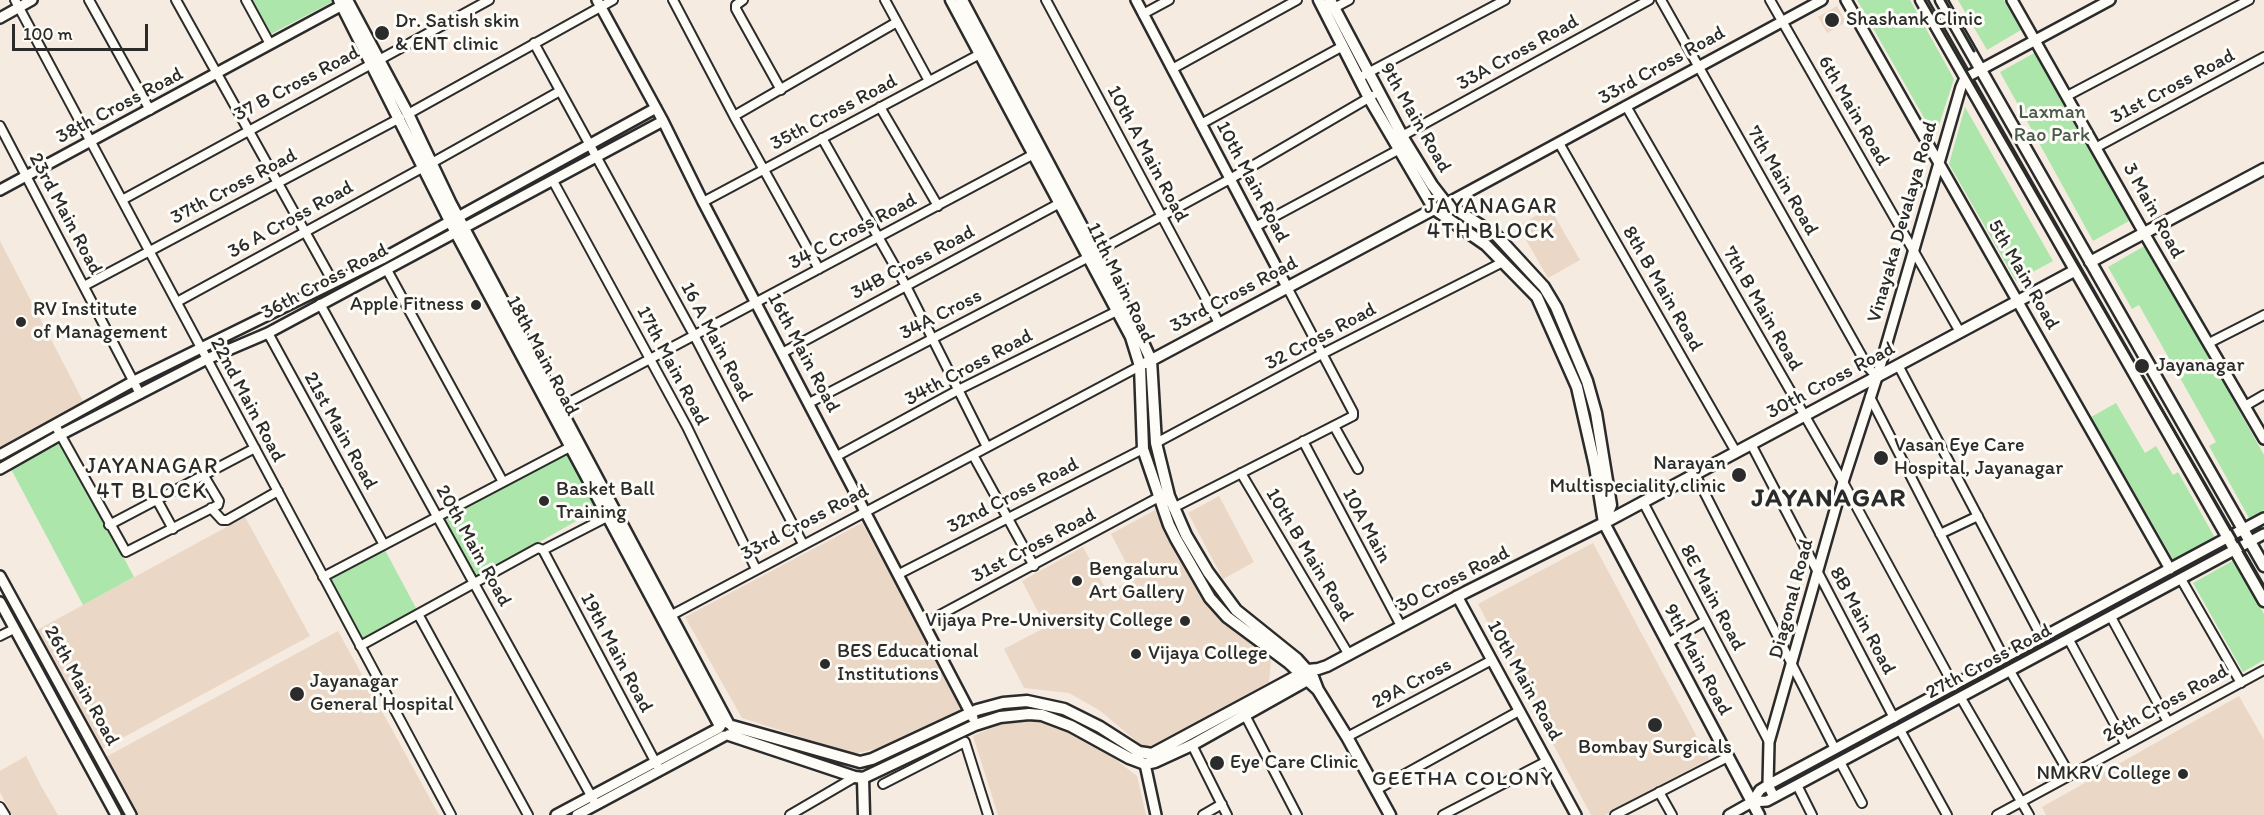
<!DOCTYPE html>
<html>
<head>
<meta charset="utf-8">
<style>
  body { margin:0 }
  #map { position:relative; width:2264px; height:815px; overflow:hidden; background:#f5ebe1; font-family:Itim,sans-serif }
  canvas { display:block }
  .scale { position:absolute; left:12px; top:24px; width:136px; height:27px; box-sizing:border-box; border:3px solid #2b2b2b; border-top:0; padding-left:8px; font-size:18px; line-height:21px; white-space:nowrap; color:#2b2b2b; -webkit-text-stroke:4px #fdfcf7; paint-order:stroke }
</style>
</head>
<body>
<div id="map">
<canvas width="2264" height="815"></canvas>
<div class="scale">100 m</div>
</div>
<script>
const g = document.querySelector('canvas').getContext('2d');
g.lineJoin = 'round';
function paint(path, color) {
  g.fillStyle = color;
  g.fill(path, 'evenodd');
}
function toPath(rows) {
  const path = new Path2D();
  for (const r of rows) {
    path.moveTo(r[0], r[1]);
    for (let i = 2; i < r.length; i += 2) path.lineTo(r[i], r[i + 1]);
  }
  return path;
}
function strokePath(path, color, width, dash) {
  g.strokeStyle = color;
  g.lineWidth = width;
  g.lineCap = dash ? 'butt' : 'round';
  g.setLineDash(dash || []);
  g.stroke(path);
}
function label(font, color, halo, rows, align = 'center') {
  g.font = font + ' Itim,sans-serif';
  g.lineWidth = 6;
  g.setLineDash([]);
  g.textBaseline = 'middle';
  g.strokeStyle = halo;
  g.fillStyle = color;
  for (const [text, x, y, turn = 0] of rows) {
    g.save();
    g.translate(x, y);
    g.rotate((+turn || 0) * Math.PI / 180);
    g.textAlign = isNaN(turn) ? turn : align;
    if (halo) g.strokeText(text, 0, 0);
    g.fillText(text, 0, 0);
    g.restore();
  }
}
const built = toPath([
  [1837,6,1846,22,1827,33,1818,17],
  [1550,208,1580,260,1548,278,1518,226],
  [0,241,84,403,0,450],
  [1219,496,1254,562,1223,579,1188,513],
  [1155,510,1191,580,1204,598,1230,627,1271,660,1269,682,1146,749,1099,710,1069,693,1024,688,1004,649,1046,627,1022,581,1083,547,1108,593,1134,578,1111,534],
  [245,517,310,636,102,749,37,630],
  [862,523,965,710,892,745,854,754,742,718,685,617],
  [1593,543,1709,759,1605,815,1591,815,1478,604],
  [338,631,439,815,134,815,104,758],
  [2239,696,2264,740,2264,815,2046,815,2042,807],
  [1012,719,1030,719,1063,727,1107,753,1137,776,1146,815,998,815,973,736],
  [26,756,41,786,58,815,12,815,0,792,0,771]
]);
const green = toPath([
  [253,0,331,0,332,2,271,34],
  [1857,0,1910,0,1954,79,1935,137],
  [1958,0,2004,0,2021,30,1987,50],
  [2036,52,2129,221,2093,241,2000,72],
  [1965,107,2053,261,2016,281,1949,164],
  [2146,245,2264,455,2264,510,2249,518,2209,446,2216,442,2139,305,2132,309,2108,267],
  [2116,403,2145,453,2156,446,2173,475,2178,472,2215,538,2174,561,2091,417],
  [62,442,134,577,83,605,11,469],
  [571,451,601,507,476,578,445,519],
  [385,550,417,610,362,641,329,580],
  [2234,560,2264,614,2264,660,2243,672,2193,583]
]);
const minor = toPath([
  [15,0,451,815],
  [89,0,150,110],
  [176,0,333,282],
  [246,0,270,44],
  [673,0,734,116,819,269],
  [743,0,736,5,736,9,781,90],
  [885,0,929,81],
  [1046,0,1219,323],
  [1661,0,1868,367,1877,377],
  [1770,0,1960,332],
  [1334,8,1349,0],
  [1143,14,1169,0],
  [534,43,694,335,803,544],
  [1172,69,1297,0],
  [1364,75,1505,0],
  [2067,96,2249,0],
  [1626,106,1843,482,1954,686],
  [880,107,938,206],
  [408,114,613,0],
  [734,116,897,22],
  [1201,124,1343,46],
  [0,126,140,394],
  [1402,136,1649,0],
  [822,138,906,286,987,447],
  [1559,143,1736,452],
  [2097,147,2264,57],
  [430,164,560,91],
  [553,181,687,427,756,569],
  [122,200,489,0],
  [703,202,980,54],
  [1255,227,1398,150],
  [1096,252,1230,179,1372,96],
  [387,270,503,482],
  [84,286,400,118],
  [177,302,422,168],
  [320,304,594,801],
  [268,333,384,545],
  [2209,343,2264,315],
  [782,353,1060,203],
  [1898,365,2042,638],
  [1870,397,2004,658],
  [809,403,1089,257],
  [2245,406,2264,395],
  [560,407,1034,154],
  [55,425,126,552,218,505,219,501,204,476],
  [1334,426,1358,469],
  [1303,441,1401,626],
  [1156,443,1322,354,1503,262],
  [1751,444,1894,718],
  [973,455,1034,566],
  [837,456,960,389,1117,311],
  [1241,473,1349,655],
  [1695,474,1835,749],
  [157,500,173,529],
  [1643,502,1769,742],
  [211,508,222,520,227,520,278,491],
  [1173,508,1353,416,1353,412,1287,287],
  [109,525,255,448],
  [1940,534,1978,516],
  [543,550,658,767],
  [543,550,611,515],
  [899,574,1143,449],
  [323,577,570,447],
  [2181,579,2241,683],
  [418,614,528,815],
  [668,617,1140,366],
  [2111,617,2168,722],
  [925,623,1159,497],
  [0,636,14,629],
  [2069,640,2126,745],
  [1668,643,1705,621],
  [360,646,538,548,543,550],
  [2010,671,2070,775],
  [1961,698,2029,815],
  [1245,715,1297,815],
  [1900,730,1947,815],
  [1347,737,1492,660],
  [1192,745,1227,815],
  [1840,762,1862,803],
  [883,784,965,742,988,815],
  [1797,785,1812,815],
  [1376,790,1519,711],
  [1659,792,1672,815],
  [0,807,5,815],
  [790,815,855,777],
  [1203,815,1222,804],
  [1443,815,1547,761],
  [1615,815,1728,757],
  [1997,815,2264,670]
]);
const tertiary = toPath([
  [597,0,663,121,703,202,973,718],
  [1136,0,1287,287],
  [1846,0,2170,569],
  [2012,0,2144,233,2264,439],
  [0,18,32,0],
  [0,190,346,3],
  [1442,206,1822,0],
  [0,455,134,381,382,259,656,108],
  [0,469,60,435,207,359,268,333,663,121],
  [0,576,131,815],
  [1457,596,1576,815],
  [0,602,116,815],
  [1145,764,1156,815],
  [1774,797,1768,785,1769,742,1843,482,1877,377,1961,87,1965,78,2110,0],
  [1752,802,1760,790,1768,785,2264,518],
  [556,815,719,728],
  [577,815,724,736],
  [1729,815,1752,802,1767,801,1797,785,2264,534]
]);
const secondary = toPath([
  [339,0,456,233,720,726],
  [347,0,408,114,450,202,728,723],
  [951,0,1131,337,1140,366,1143,449,1169,525,1176,539,1210,598,1227,617,1289,663,1317,689],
  [962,0,1139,334,1151,360,1156,443,1169,496,1186,535,1208,572,1236,610,1297,659,1313,677,1318,690,1347,737,1390,815],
  [1319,0,1369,98,1434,209,1486,245,1537,297,1577,387,1595,466,1604,523,1759,815],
  [1330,0,1405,141,1432,185,1446,203,1497,236,1544,287,1556,307,1587,381,1596,413,1611,505,1604,522],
  [1921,0,2264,601],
  [1941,0,2264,566],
  [2090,262,2264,169],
  [1146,363,1434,209],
  [732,726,860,762,872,759,977,710,1003,703,1027,701,1064,709,1100,727,1139,752,1152,754,1308,670,1318,669,1327,666,1466,592,1604,523,2074,271],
  [729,735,855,777,863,778,975,725,1000,717,1029,714,1042,715,1071,726,1129,758,1145,764,1155,762,1192,745,1313,677],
  [863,778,864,815]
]);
const rail = toPath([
  [1925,0,2264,586],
  [1945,0,1974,51]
]);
const markers = [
  [1832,20,8,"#2b2b2b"],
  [382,33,8,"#2b2b2b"],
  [476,305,6,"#2b2b2b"],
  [21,322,6,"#2b2b2b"],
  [2142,366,8,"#2b2b2b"],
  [1881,458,8,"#2b2b2b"],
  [1739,475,8,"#2b2b2b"],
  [544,501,6,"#2b2b2b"],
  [1077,581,6,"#2b2b2b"],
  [1185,621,6,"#2b2b2b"],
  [1136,654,6,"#2b2b2b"],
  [825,664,6,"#2b2b2b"],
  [297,694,8,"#2b2b2b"],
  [1655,725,8,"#2b2b2b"],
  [1217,763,8,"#2b2b2b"],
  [2183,774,6,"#2b2b2b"]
];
const poiNames = [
  ["Shashank Clinic",1846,20],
  ["Dr. Satish skin",395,22],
  ["& ENT clinic",395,45],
  ["Apple Fitness",464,305,"right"],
  ["RV Institute",33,310],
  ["of Management",33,333],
  ["Jayanagar",2156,366],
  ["Vasan Eye Care",1894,446],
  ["Hospital, Jayanagar",1894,469],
  ["Narayan",1726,464,"right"],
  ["Multispeciality clinic",1726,487,"right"],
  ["Basket Ball",556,490],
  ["Training",556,513],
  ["Bengaluru",1089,570],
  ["Art Gallery",1089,593],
  ["Vijaya Pre-University College",1173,621,"right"],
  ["BES Educational",837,652],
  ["Institutions",837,675],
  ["Vijaya College",1148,654],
  ["Jayanagar",310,682],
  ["General Hospital",310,705],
  ["Bombay Surgicals",1655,748,"center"],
  ["Eye Care Clinic",1230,763],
  ["NMKRV College",2171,774,"right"]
];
const streetNames = [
  ["33A Cross Road",1518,53,-29],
  ["33rd Cross Road",1662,66,-29],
  ["37 B Cross Road",297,84,-28],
  ["31st Cross Road",2173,87,-28],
  ["38th Cross Road",120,106,-28],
  ["6th Main Road",1853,111,60],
  ["35th Cross Road",834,113,-28],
  ["9th Main Road",1415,118,60],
  ["10th A Main Road",1147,154,62],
  ["7th Main Road",1782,181,60],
  ["10th Main Road",1252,182,62],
  ["37th Cross Road",234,187,-28],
  ["3 Main Road",2153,211,61],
  ["23rd Main Road",65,214,62],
  ["36 A Cross Road",291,220,-29],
  ["Vinayaka Devalaya Road",1903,222,-74],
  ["34 C Cross Road",853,232,-28],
  ["34B Cross Road",913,263,-28],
  ["5th Main Road",2023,275,60],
  ["36th Cross Road",325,282,-28],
  ["11th Main Road",1120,283,64],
  ["8th B Main Road",1662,289,60],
  ["33rd Cross Road",1234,295,-28],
  ["7th B Main Road",1762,309,60],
  ["34A Cross",941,315,-27],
  ["32 Cross Road",1321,337,-28],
  ["16 A Main Road",716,342,62],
  ["16th Main Road",803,353,62],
  ["18th Main Road",542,356,62],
  ["17th Main Road",672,366,62],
  ["34th Cross Road",969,368,-28],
  ["30th Cross Road",1831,381,-28],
  ["22nd Main Road",247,400,62],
  ["21st Main Road",340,431,61],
  ["32nd Cross Road",1013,496,-27],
  ["33rd Cross Road",805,523,-28],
  ["10A Main",1366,526,62],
  ["20th Main Road",473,546,61],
  ["31st Cross Road",1034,546,-28],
  ["10th B Main Road",1309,555,59],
  ["30 Cross Road",1453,580,-27],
  ["8E Main Road",1712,598,62],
  ["Diagonal Road",1792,599,-75],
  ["8B Main Road",1862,621,62],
  ["19th Main Road",616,653,62],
  ["9th Main Road",1697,660,62],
  ["27th Cross Road",1989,662,-28],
  ["10th Main Road",1524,681,61],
  ["29A Cross",1412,684,-28],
  ["26th Main Road",81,686,61],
  ["26th Cross Road",2166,704,-29]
];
const parkNames = [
  ["Laxman",2052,113],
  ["Rao Park",2052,136]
];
const neighbourhoodNames = [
  ["GEETHA COLONY",1463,780]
];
const quarterNames = [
  ["JAYANAGAR",1491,207],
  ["4TH BLOCK",1491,232],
  ["JAYANAGAR",152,467],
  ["4T BLOCK",152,492]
];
const districtNames = [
  ["JAYANAGAR",1829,499]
];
paint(built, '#ebd7c6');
paint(green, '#ace6aa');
strokePath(minor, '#2b2b2b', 12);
strokePath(tertiary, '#2b2b2b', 14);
strokePath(secondary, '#2b2b2b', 15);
strokePath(minor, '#fdfcf7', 8);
strokePath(tertiary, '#fdfcf7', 9);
strokePath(secondary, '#fdfcf7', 10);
strokePath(rail, '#2b2b2b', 3);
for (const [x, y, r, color] of markers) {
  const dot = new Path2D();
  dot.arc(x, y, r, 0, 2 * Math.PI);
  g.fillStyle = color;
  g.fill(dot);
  strokePath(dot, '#fdfcf7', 2);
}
label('20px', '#2b2b2b', '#fdfcf7', poiNames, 'left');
label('20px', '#2b2b2b', '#fdfcf7', streetNames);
label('20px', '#4b5a4b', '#fdfcf7', parkNames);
g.letterSpacing = '1.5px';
label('21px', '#2b2b2b', '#fdfcf7', neighbourhoodNames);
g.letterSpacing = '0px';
g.letterSpacing = '1.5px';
label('22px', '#2b2b2b', '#fdfcf7', quarterNames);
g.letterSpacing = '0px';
g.letterSpacing = '1.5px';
label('bold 26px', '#2b2b2b', '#fdfcf7', districtNames);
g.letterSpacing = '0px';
</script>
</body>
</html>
